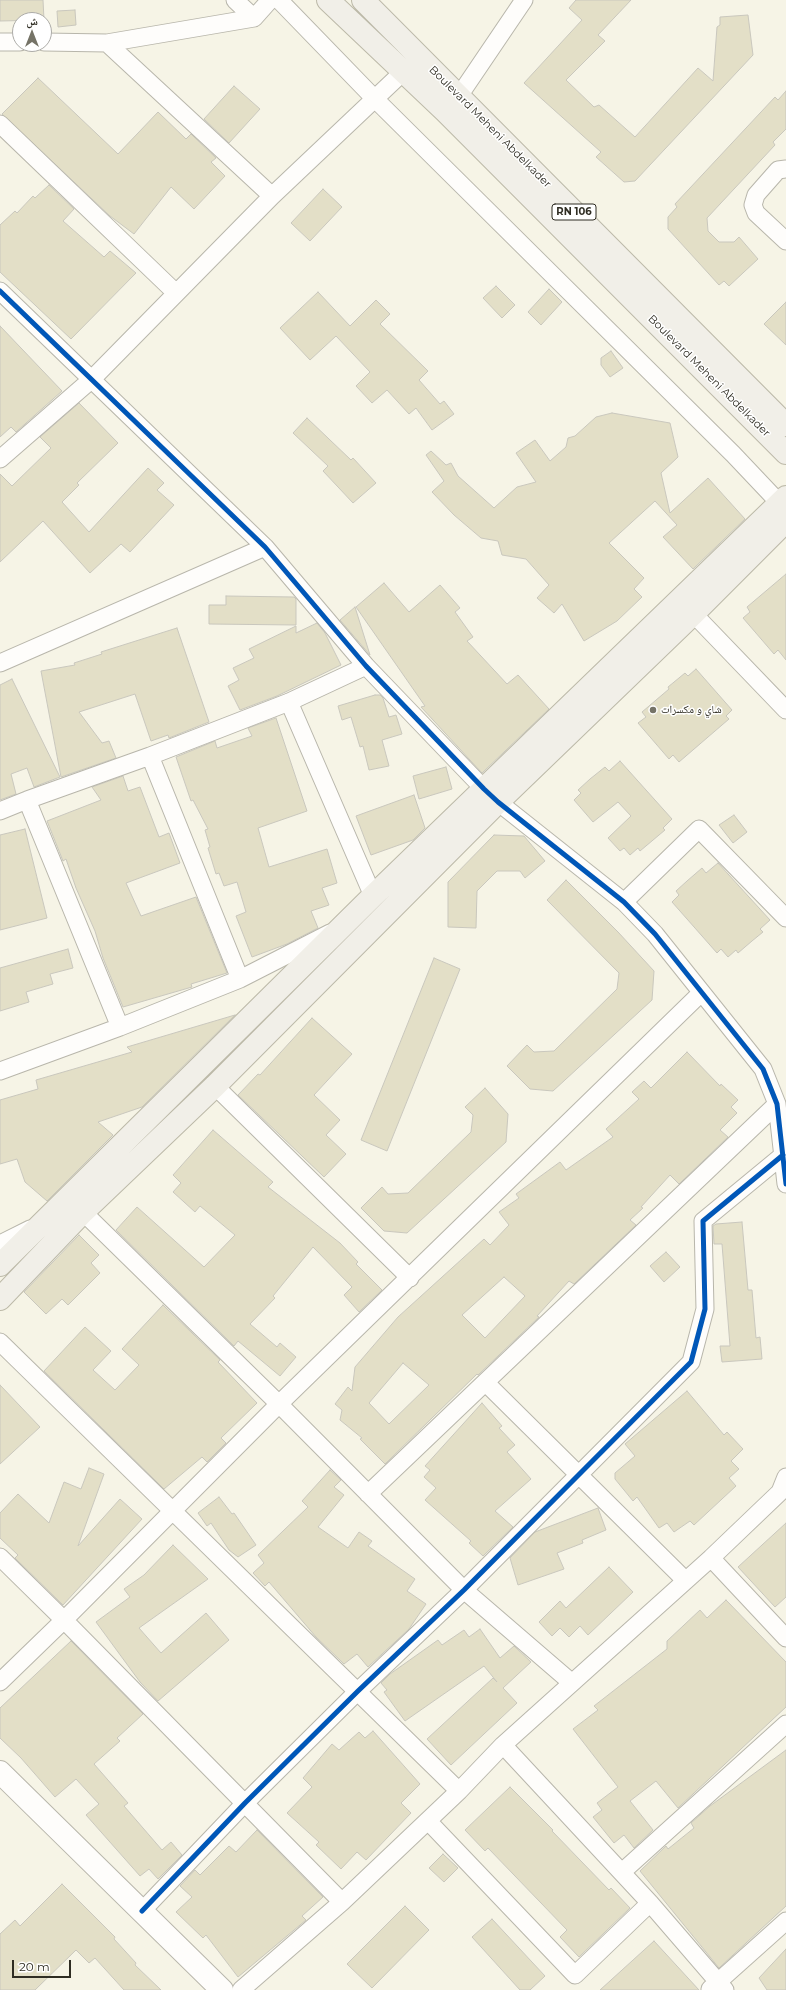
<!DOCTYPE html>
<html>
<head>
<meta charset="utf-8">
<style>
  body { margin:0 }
  #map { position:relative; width:786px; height:1990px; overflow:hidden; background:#f6f4e6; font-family:Montserrat,"Noto Naskh Arabic",sans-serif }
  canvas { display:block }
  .north { position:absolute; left:12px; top:12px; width:40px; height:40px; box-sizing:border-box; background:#fff; border:1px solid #acaba7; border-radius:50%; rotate:0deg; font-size:11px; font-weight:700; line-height:16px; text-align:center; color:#2f2d23 }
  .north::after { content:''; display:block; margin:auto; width:14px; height:18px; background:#757367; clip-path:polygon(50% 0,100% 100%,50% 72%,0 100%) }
  .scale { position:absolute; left:12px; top:1960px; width:59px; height:18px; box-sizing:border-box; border:2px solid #2f2d23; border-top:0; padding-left:5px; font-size:12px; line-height:14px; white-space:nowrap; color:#2f2d23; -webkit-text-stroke:3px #fff; paint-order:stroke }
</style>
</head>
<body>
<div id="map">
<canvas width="786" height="1990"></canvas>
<div class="north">ش</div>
<div class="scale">20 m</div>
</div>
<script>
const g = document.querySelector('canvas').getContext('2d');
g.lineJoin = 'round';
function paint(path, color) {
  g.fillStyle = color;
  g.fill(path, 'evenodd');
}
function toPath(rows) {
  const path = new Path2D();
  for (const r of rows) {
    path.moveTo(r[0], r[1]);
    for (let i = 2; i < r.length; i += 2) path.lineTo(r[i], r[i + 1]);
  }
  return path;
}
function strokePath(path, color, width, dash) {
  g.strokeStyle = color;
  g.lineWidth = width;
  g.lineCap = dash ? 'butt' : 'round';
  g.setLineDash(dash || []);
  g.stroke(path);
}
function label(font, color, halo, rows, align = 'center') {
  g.font = font + ' Montserrat,"Noto Naskh Arabic",sans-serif';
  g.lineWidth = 3;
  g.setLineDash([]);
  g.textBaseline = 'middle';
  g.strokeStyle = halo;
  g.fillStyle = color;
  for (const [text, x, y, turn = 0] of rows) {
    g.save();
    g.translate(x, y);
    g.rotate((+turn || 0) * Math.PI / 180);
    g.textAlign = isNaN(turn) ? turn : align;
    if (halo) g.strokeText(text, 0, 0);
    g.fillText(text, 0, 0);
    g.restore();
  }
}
const building = toPath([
  [0,0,43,0,44,20,0,21,0,0],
  [576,0,631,0,598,35,605,41,566,80,594,107,599,105,635,137,698,68,713,81,717,27,720,25,720,17,748,15,753,55,635,181,624,182,596,157,601,152,524,83,582,20,569,8,576,0],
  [75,10,76,25,58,27,57,11,75,10],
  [38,78,118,154,158,112,186,139,191,134,216,158,211,162,225,176,194,209,171,187,134,234,110,216,2,114,38,78],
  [234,86,260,109,229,143,204,119,234,86],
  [786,91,786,129,773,142,775,145,707,218,708,231,719,242,734,242,739,237,758,259,729,286,724,281,719,285,668,229,668,217,677,207,675,204,775,97,778,100,786,91],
  [49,185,74,209,63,221,104,257,110,251,136,273,71,339,0,272,0,225,15,211,17,213,33,196,35,198,49,185],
  [323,189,342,207,310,241,291,223,323,189],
  [496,286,515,305,502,318,483,298,496,286],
  [549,289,562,302,541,325,528,312,549,289],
  [318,292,350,326,376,300,390,314,380,324,428,371,419,380,440,404,444,401,454,414,432,430,416,408,409,414,387,390,372,403,356,386,370,372,336,336,310,360,280,328,318,292],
  [786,302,786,345,764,324,786,302],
  [0,326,62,391,16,432,11,427,0,437,0,326],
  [611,351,623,368,610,377,601,365,601,358,611,351],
  [79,403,118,443,77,483,79,485,62,502,89,532,148,468,164,483,157,490,174,505,130,552,121,544,90,573,43,521,0,562,0,474,12,486,51,448,40,437,79,403],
  [612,413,670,423,678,457,661,473,670,513,708,478,745,519,693,569,663,537,677,525,655,501,609,543,644,578,634,589,642,597,617,621,584,641,562,604,554,613,537,598,549,585,526,559,502,555,498,541,481,538,454,515,432,492,444,481,426,455,431,451,446,465,451,463,458,476,494,508,517,487,536,482,516,453,535,440,550,461,566,447,568,438,575,436,596,417,612,413],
  [307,418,351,460,353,458,376,483,353,503,323,471,328,466,293,433,307,418],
  [786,574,786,660,778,650,774,654,743,618,750,612,747,607,786,574],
  [384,583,409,612,440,585,460,608,455,612,473,637,467,641,507,684,518,675,549,709,482,773,421,707,425,706,356,607,384,583],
  [226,596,294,597,296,599,296,625,209,624,209,605,226,605,226,596],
  [355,607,370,655,340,620,355,607],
  [317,623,325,633,341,665,277,696,240,710,228,686,239,680,233,668,254,658,249,649,296,626,296,633,317,623],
  [177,628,209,722,169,738,168,735,151,741,135,694,79,712,102,743,109,741,116,758,61,777,41,671,75,665,74,663,102,654,101,652,177,628],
  [696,669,732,710,726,716,729,719,679,762,673,755,669,759,638,723,646,717,642,712,669,689,668,687,685,673,688,676,696,669],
  [12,679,60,777,34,787,27,768,11,774,16,794,0,800,0,685,12,679],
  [375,695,380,695,383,698,389,717,396,715,402,734,382,740,389,766,369,770,363,746,360,747,351,717,342,720,338,706,375,695],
  [276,718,307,811,258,828,269,867,327,849,337,883,322,888,329,905,311,911,318,928,287,944,252,957,236,916,246,912,237,882,224,886,219,873,216,874,208,848,210,847,205,830,208,829,193,800,191,801,176,757,215,741,217,748,252,736,248,728,276,718],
  [620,761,672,819,663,828,665,830,640,851,638,848,630,855,624,848,620,851,608,838,631,816,618,802,593,822,574,800,581,793,578,790,590,779,605,767,609,771,620,761],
  [446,767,452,789,419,799,413,776,446,767],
  [123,776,128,791,140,787,159,837,169,833,180,863,126,883,141,916,196,897,227,973,191,984,192,987,123,1007,103,958,95,931,76,888,66,859,63,861,47,821,101,800,92,787,123,776],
  [414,795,425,828,413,840,371,855,356,816,414,795],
  [734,815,747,832,733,843,719,825,734,815],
  [25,829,47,918,0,930,0,835,25,829],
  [494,835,524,836,545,861,525,878,520,871,497,871,477,891,476,928,448,927,448,882,494,835],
  [718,863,770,920,760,929,763,932,752,941,738,953,736,950,728,957,721,949,717,953,672,902,679,895,676,891,687,881,702,868,706,873,718,863],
  [566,880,618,932,654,971,652,1000,553,1091,530,1089,507,1066,527,1045,534,1052,554,1051,617,989,619,973,547,900,566,880],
  [68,949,73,968,50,974,53,984,26,992,29,1002,0,1011,0,968,68,949],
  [434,958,460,969,387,1151,361,1140,434,958],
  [235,1015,142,1107,98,1122,113,1135,47,1201,25,1182,17,1159,0,1164,0,1100,38,1089,36,1080,132,1052,127,1047,235,1015],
  [312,1018,352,1054,314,1095,340,1120,326,1135,346,1154,324,1177,238,1095,258,1074,260,1075,312,1018],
  [687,1052,720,1086,721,1084,738,1100,731,1107,737,1113,720,1130,728,1137,679,1184,670,1175,641,1207,643,1208,630,1220,636,1225,574,1284,569,1281,537,1316,539,1317,478,1375,477,1374,385,1464,360,1439,362,1438,340,1420,342,1410,335,1404,348,1387,352,1391,355,1367,398,1317,484,1239,490,1245,509,1225,499,1212,519,1198,516,1194,560,1162,566,1170,613,1137,606,1129,639,1099,632,1092,644,1081,651,1088,687,1052],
  [504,1277,525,1296,485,1338,462,1315,504,1277],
  [403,1363,429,1385,389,1424,369,1403,403,1363],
  [485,1088,508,1114,506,1142,407,1233,384,1231,361,1208,382,1187,388,1194,408,1193,471,1132,473,1115,465,1107,485,1088],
  [213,1130,273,1182,268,1187,340,1243,358,1262,356,1264,382,1290,359,1312,344,1295,352,1287,313,1247,273,1296,275,1298,250,1324,277,1347,280,1343,296,1357,280,1376,238,1341,234,1346,116,1230,137,1207,204,1267,235,1235,200,1206,195,1212,173,1192,181,1183,173,1175,213,1130],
  [742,1222,748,1290,752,1290,756,1338,760,1337,762,1359,722,1362,720,1346,730,1346,722,1244,714,1244,713,1226,716,1224,742,1222],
  [79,1235,99,1255,91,1263,100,1273,68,1305,62,1299,46,1314,24,1292,79,1235],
  [666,1252,680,1267,664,1282,650,1266,666,1252],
  [163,1305,220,1360,218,1362,257,1403,221,1438,226,1443,207,1462,202,1457,164,1489,44,1371,85,1327,111,1351,93,1370,115,1390,139,1365,122,1349,163,1305],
  [0,1385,40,1427,0,1464,0,1385],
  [687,1391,724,1435,727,1432,743,1449,731,1461,739,1469,729,1478,736,1486,694,1525,690,1521,674,1532,667,1523,659,1528,637,1497,633,1501,615,1479,615,1473,635,1456,625,1444,687,1391],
  [482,1403,502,1426,499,1428,515,1445,507,1452,531,1479,495,1511,513,1527,483,1556,469,1543,471,1541,425,1500,436,1488,424,1477,430,1470,425,1466,482,1403],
  [89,1468,104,1474,78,1546,120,1499,142,1519,63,1605,15,1558,18,1555,0,1538,0,1513,18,1494,49,1523,64,1482,81,1489,89,1468],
  [330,1470,341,1480,334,1487,344,1495,318,1527,348,1548,359,1532,372,1541,368,1546,415,1579,407,1591,426,1604,409,1629,368,1667,357,1654,344,1664,316,1637,269,1582,265,1586,253,1573,264,1563,258,1555,308,1507,302,1501,330,1470],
  [219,1497,232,1514,234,1513,256,1545,238,1557,229,1550,211,1523,207,1526,198,1513,219,1497],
  [598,1508,606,1530,582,1540,583,1543,557,1553,564,1569,518,1585,510,1558,535,1532,598,1508],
  [786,1523,786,1597,775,1607,738,1567,786,1523],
  [173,1545,208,1579,139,1628,161,1653,206,1613,229,1640,158,1701,140,1682,96,1622,130,1597,124,1589,144,1575,173,1545],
  [609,1567,633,1592,588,1635,580,1626,569,1637,560,1628,552,1636,539,1622,560,1601,566,1608,609,1567],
  [726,1600,786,1662,786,1707,678,1808,656,1781,630,1801,653,1830,634,1848,624,1835,614,1843,593,1817,602,1810,597,1803,618,1787,573,1729,598,1710,594,1706,667,1649,667,1641,700,1610,707,1618,726,1600],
  [480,1629,500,1658,514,1646,531,1662,503,1688,517,1703,451,1765,427,1739,493,1678,497,1682,484,1666,405,1721,384,1692,387,1690,381,1683,390,1674,438,1640,442,1645,464,1630,469,1637,480,1629],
  [71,1641,143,1714,117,1738,120,1741,94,1764,128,1803,124,1806,162,1850,171,1842,182,1855,158,1879,149,1869,140,1876,86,1815,99,1804,76,1779,55,1797,21,1758,0,1738,0,1708,71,1641],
  [373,1731,420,1784,401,1803,411,1813,366,1860,357,1852,341,1869,316,1845,319,1842,287,1813,312,1787,303,1778,332,1744,339,1750,359,1732,365,1738,373,1731],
  [786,1750,786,1906,719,1968,640,1871,666,1846,668,1849,694,1828,691,1823,710,1806,786,1750],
  [510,1787,553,1830,552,1831,609,1890,611,1888,630,1908,579,1957,560,1937,567,1930,488,1848,485,1851,465,1830,510,1787],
  [257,1830,323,1897,302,1916,306,1920,238,1977,206,1935,203,1938,176,1912,192,1897,180,1886,195,1870,200,1875,229,1846,236,1852,257,1830],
  [443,1854,458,1868,444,1882,429,1868,443,1854],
  [62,1884,115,1937,114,1939,136,1963,135,1965,161,1990,124,1990,95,1958,89,1963,76,1950,35,1990,0,1990,0,1934,15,1920,20,1926,62,1884],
  [405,1906,429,1930,372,1988,347,1964,405,1906],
  [492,1919,545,1976,530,1990,520,1990,472,1937,492,1919],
  [654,1941,699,1990,600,1990,654,1941],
  [786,1949,786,1990,767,1990,759,1978,786,1949]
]);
const street = toPath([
  [235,0,254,18],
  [279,0,374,98,733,454,786,510],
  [0,42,20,42],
  [44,42,107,43,254,18,270,0],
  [107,43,272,196],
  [451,105,459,96,524,0],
  [0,124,176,293],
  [786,169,778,170,756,195,753,205,756,213,786,241],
  [0,291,265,547,366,666,484,789,498,802,624,902,655,934,763,1069,777,1104,786,1184],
  [0,459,92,379,272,196,403,72],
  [685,605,786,710],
  [0,663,265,547],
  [289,702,373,896],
  [150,756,240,979],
  [27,800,120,1027],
  [0,811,27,800,150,756,289,702,366,666],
  [624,902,699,829,786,918],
  [0,1071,120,1027,240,979,330,933],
  [215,1086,410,1278],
  [83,1212,279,1404,464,1590,572,1683],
  [0,1244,30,1229],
  [0,1342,459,1791],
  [486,1383,685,1580],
  [368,1494,777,1104],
  [0,1557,64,1620,342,1902],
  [711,1558,786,1638],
  [0,1682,64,1620,279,1404,701,993],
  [503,1745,650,1903,725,1990],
  [428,1821,575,1975,650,1903],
  [622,1872,786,1724],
  [142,1911,245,1803,358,1691,464,1590,691,1362,705,1309,703,1221,783,1155],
  [710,1989,786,1921],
  [241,1990,342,1902,459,1791,503,1745,711,1558,780,1492,786,1477]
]);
const secondary = toPath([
  [0,1772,222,1990]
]);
const primary = toPath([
  [328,0,445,111,786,453],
  [363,0,786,425],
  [0,1265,373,896,786,497],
  [0,1299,83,1212,215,1086,498,802,693,614,786,521]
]);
const cycleway = toPath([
  [0,291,265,547,366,666,484,789,498,802,624,902,655,934,763,1069,777,1104,786,1184],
  [142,1911,245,1803,358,1691,464,1590,691,1362,705,1309,703,1221,783,1155]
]);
const markers = [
  [653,710,4,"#757367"]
];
const shields = [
  [574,212,44]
];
const shieldNames = [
  ["RN 106",574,212]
];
const streetNames = [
  ["Boulevard Meheni Abdelkader",490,127,45],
  ["Boulevard Meheni Abdelkader",709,376,45]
];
const poiNames = [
  ["شاي و مكسرات",661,710]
];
paint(building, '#e3dfc7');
strokePath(building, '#c9c7bd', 1);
strokePath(street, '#b8b6ab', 19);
strokePath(secondary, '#b8b6ab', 24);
strokePath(primary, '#bcb9a8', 24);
strokePath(street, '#fefdfb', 17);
strokePath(secondary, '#fefdfb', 22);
strokePath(primary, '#f1efe8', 22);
strokePath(cycleway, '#0057b8', 5);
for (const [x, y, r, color] of markers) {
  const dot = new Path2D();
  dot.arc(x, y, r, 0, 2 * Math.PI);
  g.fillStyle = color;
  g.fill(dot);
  strokePath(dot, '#fff', 1.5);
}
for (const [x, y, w] of shields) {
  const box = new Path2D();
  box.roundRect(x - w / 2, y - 8, w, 16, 3);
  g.fillStyle = '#fff';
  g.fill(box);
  strokePath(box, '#2f2d23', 1);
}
label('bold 10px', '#2f2d23', null, shieldNames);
label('11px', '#2f2d23', '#fff', streetNames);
label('11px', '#2f2d23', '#fff', poiNames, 'left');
</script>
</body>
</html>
